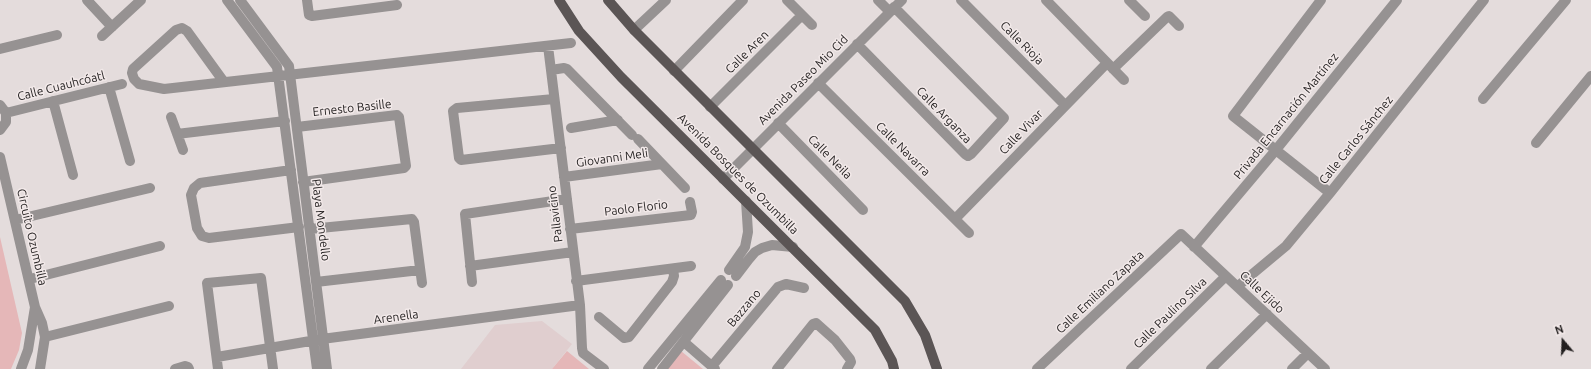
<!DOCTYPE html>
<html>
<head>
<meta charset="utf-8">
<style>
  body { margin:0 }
  #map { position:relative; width:1591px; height:369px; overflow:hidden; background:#e4dcdc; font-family:Ubuntu,sans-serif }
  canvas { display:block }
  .north { position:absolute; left:1543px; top:321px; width:40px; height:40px; -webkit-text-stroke:3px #f2e9e9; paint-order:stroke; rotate:341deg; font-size:11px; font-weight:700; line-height:16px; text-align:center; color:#221f1f }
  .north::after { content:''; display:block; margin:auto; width:14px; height:18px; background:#221f1f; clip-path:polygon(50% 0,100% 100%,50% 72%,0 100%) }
</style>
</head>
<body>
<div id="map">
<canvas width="1591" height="369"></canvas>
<div class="north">N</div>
</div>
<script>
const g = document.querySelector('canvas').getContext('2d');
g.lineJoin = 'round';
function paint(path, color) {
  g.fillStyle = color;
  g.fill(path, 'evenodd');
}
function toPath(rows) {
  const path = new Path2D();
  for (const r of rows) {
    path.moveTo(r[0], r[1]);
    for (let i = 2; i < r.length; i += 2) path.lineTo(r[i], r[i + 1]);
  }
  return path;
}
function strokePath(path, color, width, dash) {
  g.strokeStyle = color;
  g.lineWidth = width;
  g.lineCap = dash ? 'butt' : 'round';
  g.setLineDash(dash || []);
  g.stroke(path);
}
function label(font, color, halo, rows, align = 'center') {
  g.font = font + ' Ubuntu,sans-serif';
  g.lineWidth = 3;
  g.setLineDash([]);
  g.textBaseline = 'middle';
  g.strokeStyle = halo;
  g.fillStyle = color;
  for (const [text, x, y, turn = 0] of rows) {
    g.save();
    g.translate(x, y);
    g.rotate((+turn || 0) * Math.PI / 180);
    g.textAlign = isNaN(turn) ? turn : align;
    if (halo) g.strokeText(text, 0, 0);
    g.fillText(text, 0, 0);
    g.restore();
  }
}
const built = toPath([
  [542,321,572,344,552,369,461,369,495,325]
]);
const green = toPath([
  [0,237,22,333,19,350,11,369,0,369],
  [567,351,589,369,552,369],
  [681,351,703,369,666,369]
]);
const minor = toPath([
  [87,0,112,27],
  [227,0,277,67,317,369],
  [240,0,289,66,327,369],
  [307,0,309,15,312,16,397,5],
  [787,0,812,25],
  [878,0,890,12],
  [961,0,1065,105],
  [1046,0,1124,80],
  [1129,0,1145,16],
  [1321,0,1233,116,1330,193],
  [634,30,666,0],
  [102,36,141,0],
  [857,44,965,154,968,156,971,154,1004,118,894,7],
  [548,46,580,305,582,348,583,353,604,369],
  [0,49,57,35],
  [1113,69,1167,17,1169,16,1179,26],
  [551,70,564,68,567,69,632,135],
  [674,71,743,0],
  [224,82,187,31,182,28,176,30,133,69,132,73,134,79,139,84,164,89,571,43],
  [818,83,969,233],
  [109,87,130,161],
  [554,99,457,108,453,111,459,158,461,160,561,148],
  [1483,99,1566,0],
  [53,101,73,175],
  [0,105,6,113,6,122,0,130],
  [710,107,802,15],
  [6,113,122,84],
  [171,117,183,150],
  [778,123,863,210],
  [297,127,397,115,399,117,406,166,404,168,303,182],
  [571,128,618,120],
  [177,134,285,121],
  [638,139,685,188],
  [1536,143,1591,76],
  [0,157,35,307,42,323,45,337,40,369],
  [291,170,200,183,194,188,191,195,197,228,202,236,209,238,299,227],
  [564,177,662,164],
  [723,179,902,0],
  [955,219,1107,63],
  [15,220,150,188],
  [310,229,412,219,414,222,422,283],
  [570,229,691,215,692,212,690,202],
  [1194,247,1275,151,1397,0],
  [470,266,573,252],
  [729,270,745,247,748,232,746,201],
  [736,276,749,259,755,252,762,248,772,245,793,247],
  [30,279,160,246],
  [576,281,691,266],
  [316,282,420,270],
  [472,282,465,214,567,199],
  [1238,286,1286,246,1330,193,1484,0],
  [599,317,624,338,629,337,672,282,674,276,673,269],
  [45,337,169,306],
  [684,342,715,369],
  [217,357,322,339,580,305],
  [712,366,778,287,786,284,804,288],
  [21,369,28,350,35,307],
  [175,369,185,366,188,367,189,369],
  [218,369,207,283,261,278,273,369],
  [648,369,721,280],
  [662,369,728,285],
  [777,369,813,324,816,323,835,340,850,359,851,362,847,369],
  [1037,369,1181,234,1325,369],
  [1131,369,1226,276],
  [1211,369,1267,314],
  [1292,369,1308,353]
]);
const major = toPath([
  [559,0,579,31,621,77,875,330,892,361,894,369],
  [608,0,634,30,905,301,925,335,937,369]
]);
const streetNames = [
  ["Calle Rioja",1022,43,45],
  ["Calle Aren",747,52,-45],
  ["Avenida Paseo Mio Cid",803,80,-45],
  ["Calle Cuauhcóatl",61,86,-14],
  ["Ernesto Basille",352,108,-6],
  ["Calle Arganza",944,115,46],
  ["Privada Encarnación Martínez",1286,116,-51],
  ["Calle Vivar",1021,132,-46],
  ["Calle Carlos Sánchez",1356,140,-51],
  ["Calle Navarra",903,149,45],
  ["Calle Neila",830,157,45],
  ["Giovanni Meli",612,158,-8],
  ["Avenida Bosques de Ozumbilla",738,174,45],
  ["Paolo Florio",636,208,-7],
  ["Pallavicino",555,214,-97],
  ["Playa Mondello",321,220,83],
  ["Circuito Ozumbilla",32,237,77],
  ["Calle Emiliano Zapata",1100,292,-43],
  ["Calle Ejido",1262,292,43],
  ["Bazzano",744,308,-50],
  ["Calle Paulino Silva",1170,313,-44],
  ["Arenella",396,317,-8]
];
paint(built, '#e0cecf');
paint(green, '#e5b7b8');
strokePath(minor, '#969292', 10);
strokePath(major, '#5b5555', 10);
label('12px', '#221f1f', '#f2e9e9', streetNames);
</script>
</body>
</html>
